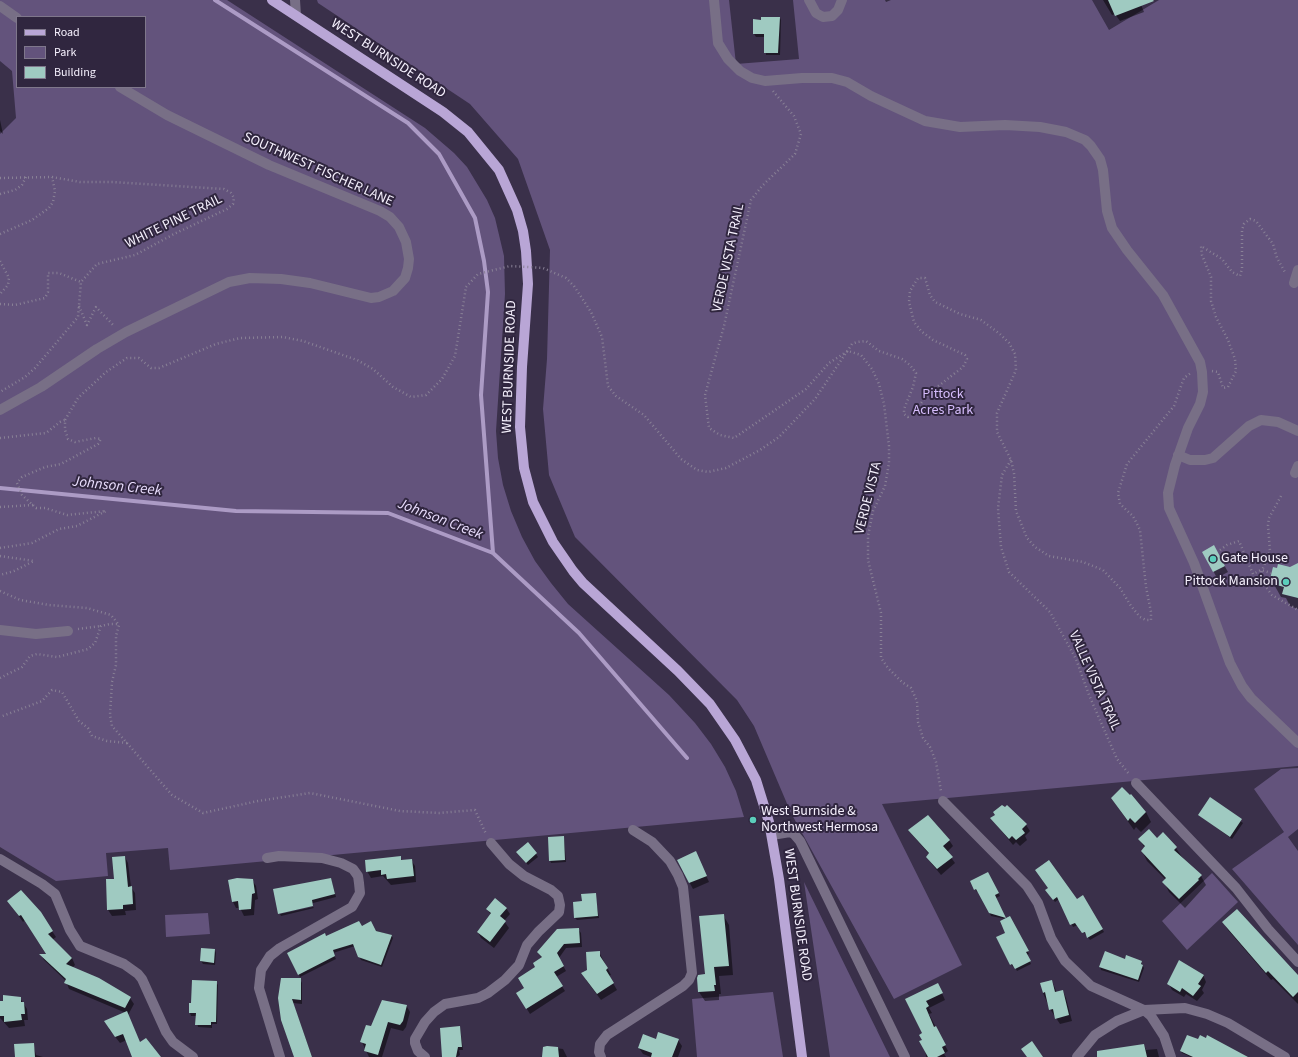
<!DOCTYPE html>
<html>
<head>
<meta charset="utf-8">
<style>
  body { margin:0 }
  #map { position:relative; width:1298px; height:1057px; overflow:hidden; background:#3a304a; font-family:"Source Sans 3",sans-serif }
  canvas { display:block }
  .legend { position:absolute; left:16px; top:16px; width:130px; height:72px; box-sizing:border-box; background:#30263f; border:1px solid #7f778b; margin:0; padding:5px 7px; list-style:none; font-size:12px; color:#f5f0fd }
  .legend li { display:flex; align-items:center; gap:8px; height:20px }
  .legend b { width:20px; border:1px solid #7f778b }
</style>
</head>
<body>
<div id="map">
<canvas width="1298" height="1057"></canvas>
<ul class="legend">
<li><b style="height:5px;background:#b9a6d6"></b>Road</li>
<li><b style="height:11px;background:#63537c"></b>Park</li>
<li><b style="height:11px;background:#9fcac1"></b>Building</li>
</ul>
</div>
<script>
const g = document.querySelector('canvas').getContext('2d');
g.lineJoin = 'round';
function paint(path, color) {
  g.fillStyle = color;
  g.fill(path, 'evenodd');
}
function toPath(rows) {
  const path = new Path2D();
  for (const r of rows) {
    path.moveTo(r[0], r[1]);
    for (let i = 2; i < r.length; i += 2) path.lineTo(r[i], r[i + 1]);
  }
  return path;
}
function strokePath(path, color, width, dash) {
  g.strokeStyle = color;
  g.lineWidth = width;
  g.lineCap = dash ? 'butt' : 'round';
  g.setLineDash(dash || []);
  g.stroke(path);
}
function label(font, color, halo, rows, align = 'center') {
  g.font = font + ' "Source Sans 3",sans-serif';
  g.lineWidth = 4;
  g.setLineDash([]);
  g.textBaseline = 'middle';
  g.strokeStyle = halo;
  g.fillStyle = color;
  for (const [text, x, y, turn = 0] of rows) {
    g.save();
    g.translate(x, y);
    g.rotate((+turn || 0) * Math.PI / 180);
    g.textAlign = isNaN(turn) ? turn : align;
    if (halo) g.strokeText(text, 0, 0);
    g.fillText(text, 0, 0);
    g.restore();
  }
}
const green = toPath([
  [0,0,227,0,425,128,454,153,467,167,487,200,495,218,504,256,505,294,496,431,498,458,503,485,511,511,522,537,535,561,551,583,568,604,669,695,695,723,711,744,725,767,736,791,744,817,170,870,168,848,106,853,108,876,56,881,0,847,0,134,16,118,12,71,0,61],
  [17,17,145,17,145,87,17,87],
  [317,0,729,0,736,64,799,59,793,0,1092,0,1109,30,1159,0,1298,0,1298,766,882,804,962,965,894,999,791,813,754,726,737,700,575,537,549,475,543,409,547,359,550,250,518,159,470,104,318,3],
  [1298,768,1298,829,1288,837,1298,851,1298,945,1232,869,1284,832,1254,789,1281,769],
  [1212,873,1238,902,1187,950,1162,921],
  [804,882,890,1057,830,1057],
  [208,913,210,934,166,937,165,915],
  [773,992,783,1057,697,1057,692,999]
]);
const shadow = toPath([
  [885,0,891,0,886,2],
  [1103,0,1139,0,1144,12,1120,21,1115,14,1112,15],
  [780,18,781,20,780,55,766,55,765,37,756,37,754,34,762,21],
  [0,120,3,134,0,131],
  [1214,547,1228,572,1217,578,1203,552],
  [1298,564,1298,609,1290,606,1286,598,1281,597,1271,579],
  [1112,799,1146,812,1151,822,1141,832,1136,827,1134,830],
  [1210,799,1243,823,1232,839,1199,815],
  [991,818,1026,825,1030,831,1025,836,1027,840,1020,846,1016,842,1013,845],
  [909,831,949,840,953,846,947,852,955,863,941,875,931,863,927,857,929,854],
  [564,838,566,862,551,863,550,860],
  [1139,839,1157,839,1176,848,1182,857,1201,876,1206,885,1185,908,1169,892,1164,882,1166,880,1147,861,1142,851,1145,848],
  [696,853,709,882,693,889,678,861],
  [536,854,538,857,528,865,519,855],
  [125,857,128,863,131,887,135,893,136,910,125,911,126,915,112,916,108,910,115,880],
  [400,857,402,861,411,860,415,866,416,882,391,885,383,876,371,878,367,871],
  [988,873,1000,896,996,898,1006,919,1010,917,1029,954,1027,955,1031,964,1017,971,1014,966,1013,967,997,938,1007,933,1006,919,991,916,979,891,977,892,971,881],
  [331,879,336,897,279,912],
  [252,880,256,886,258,899,255,900,254,915,244,916,240,908,236,908,233,902,229,881],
  [1048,893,1077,900,1083,896,1104,932,1090,940,1078,925,1073,927,1059,899,1055,902],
  [595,894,599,918,577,920,575,918,583,902],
  [8,901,52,931,56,937,52,940,72,958,75,965,72,968,130,998,134,1004,128,1015,140,1043,160,1057,135,1057,127,1040,120,1043,109,1029,126,1013,69,989,66,981,44,960,41,955,47,956,25,920,23,922],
  [313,907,314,908,281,916,280,914],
  [506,908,510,914,504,921,509,928,494,948,481,938,478,932,491,915,487,909],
  [723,915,729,925,733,975,719,976,721,994,719,994,719,1000,705,1001,699,992],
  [1223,922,1298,977,1298,1004,1273,979,1271,980,1228,930],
  [362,927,391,935,393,938,382,967,361,960,355,946,333,953,336,959,300,977,289,954],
  [578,929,581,933,582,947,566,948,559,958,566,971,556,977,565,991,530,1014,517,993,525,988,542,958,538,953],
  [202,949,215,950,216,953,215,965,203,964,201,961],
  [599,952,611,975,609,976,617,990,601,1000,586,980,588,970],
  [1125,960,1141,962,1144,968,1139,982,1101,970,1100,967],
  [1203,975,1206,982,1202,990,1204,993,1197,1001,1186,994,1184,997,1172,990,1169,984],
  [300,979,302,983,302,1004,293,1003,312,1057,295,1057,282,1020],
  [1052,981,1057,993,1063,991,1066,998,1072,1021,1060,1024,1050,1009,1043,993],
  [216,982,218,985,217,1024,212,1024,212,1028,198,1027,196,1016,191,1016,190,1013,192,1004],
  [941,991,945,1000,929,1008,932,1013,929,1014,948,1051,944,1054,946,1057,926,1057,924,1034,907,1000],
  [20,998,27,1009,28,1020,24,1020,25,1026,9,1028,0,1018,0,1002],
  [406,1005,410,1012,406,1027,403,1031,391,1028,382,1057,369,1057,362,1042,372,1027],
  [460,1027,463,1050,459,1050,460,1055,457,1057,443,1057],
  [657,1040,678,1040,682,1046,678,1057,651,1057,643,1054,639,1048],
  [33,1044,36,1055,43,1057,17,1057],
  [1144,1045,1146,1050,1157,1049,1159,1057,1111,1057],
  [547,1047,563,1049,567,1057,543,1057],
  [1181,1051,1240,1057,1191,1057,1182,1053]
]);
const stream = toPath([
  [215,0,408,123,439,154,475,218,484,261,488,292,481,395,493,553],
  [0,488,236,511,388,513,493,553,579,633,687,758]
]);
const building = toPath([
  [1108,0,1153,0,1154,1,1115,16],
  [761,17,780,17,778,53,764,53,764,34,753,34,753,19,761,20],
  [1214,545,1225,566,1213,572,1202,552],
  [1298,563,1298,598,1282,594,1284,587,1273,584,1274,580,1270,579,1273,567,1277,568,1278,564,1290,567],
  [1122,787,1130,795,1131,794,1146,812,1135,823,1130,818,1128,821,1111,798],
  [1210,797,1242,819,1230,837,1198,815],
  [1002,805,1005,807,1007,805,1027,824,1022,829,1025,833,1016,840,1012,836,1009,839,990,818,995,815,993,812],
  [928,815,950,840,943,846,953,857,937,869,926,857,929,853,908,830],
  [1149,829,1157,838,1163,832,1177,847,1174,850,1202,875,1198,879,1199,880,1179,899,1162,882,1166,878,1141,851,1145,846,1138,839],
  [564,836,565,860,549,861,548,837],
  [528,842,537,853,526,863,516,852],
  [696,851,707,876,689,883,677,860],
  [125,856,128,887,132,886,133,904,123,905,123,909,107,910,106,879,114,879,112,857],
  [401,856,401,860,412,859,414,876,387,879,386,874,381,875,381,870,366,872,365,860],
  [1049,860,1077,899,1083,895,1103,929,1087,938,1085,932,1082,933,1075,923,1070,925,1057,897,1053,900,1045,890,1048,888,1035,870],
  [988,872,999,893,995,895,1006,918,989,913,976,889,974,890,970,881],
  [237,878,253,879,255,893,252,894,251,909,239,910,238,901,232,902,228,880],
  [331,878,335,894,312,900,313,906,278,914,273,889],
  [21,890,41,912,53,931,48,934,72,958,66,964,99,978,131,997,125,1008,64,983,66,979,39,954,46,954,21,915,19,916,7,901],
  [596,893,598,916,574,918,573,902,582,901,581,894],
  [495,898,507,908,500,916,506,921,490,942,477,932,491,913,486,909],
  [1237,909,1298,975,1298,992,1293,997,1268,971,1266,973,1222,922],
  [724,914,729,966,714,967,716,985,714,985,715,991,698,992,697,978,698,975,705,974,699,916],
  [1010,916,1029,951,1026,952,1031,961,1015,969,1012,964,1010,965,996,937,1005,933,1000,921],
  [359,921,362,926,371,921,376,931,392,935,381,965,358,957,353,944,333,950,335,956,298,975,287,953,325,933,326,936],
  [579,928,580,943,564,944,557,953,564,966,554,972,563,986,526,1009,516,993,524,988,518,978,535,967,533,963,542,957,537,952,557,929],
  [201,948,215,949,214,963,200,961],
  [600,951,600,956,608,968,606,970,614,983,597,994,581,973,587,970,586,952],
  [1105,951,1125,959,1126,955,1142,961,1141,964,1143,965,1138,980,1099,967],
  [1179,960,1204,975,1198,984,1201,986,1193,996,1182,988,1180,992,1167,984],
  [281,978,301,978,301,1000,292,999,312,1057,294,1057,281,1020,278,998],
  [192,980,217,981,216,1022,211,1022,211,1025,195,1025,196,1013,189,1013,189,1003,191,1003],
  [1052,980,1055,992,1063,990,1069,1015,1055,1019,1053,1009,1049,1010,1045,992,1043,993,1040,983],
  [938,983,943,993,926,1001,929,1006,926,1008,934,1027,936,1026,946,1045,942,1047,945,1053,937,1057,928,1057,919,1041,922,1040,919,1035,922,1033,905,999],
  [3,995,21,997,21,1002,24,1002,25,1014,21,1014,22,1020,4,1022,4,1016,0,1016,0,1001,3,1001],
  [382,1000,407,1005,403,1021,400,1025,388,1022,378,1055,364,1051,366,1044,360,1042,366,1025,371,1026],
  [127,1011,140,1042,146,1038,161,1057,132,1057,123,1034,115,1037,104,1021],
  [460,1026,462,1047,458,1047,456,1057,442,1057,440,1028],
  [658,1032,679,1039,672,1057,651,1057,652,1053,638,1048,643,1034,656,1039],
  [1187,1035,1198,1039,1200,1035,1206,1038,1207,1035,1248,1057,1193,1057,1180,1051],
  [1032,1041,1043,1057,1027,1057,1021,1049],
  [34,1043,35,1057,15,1057,14,1044],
  [1144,1044,1147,1057,1097,1057,1097,1051],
  [547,1046,558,1047,559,1057,542,1057,543,1047]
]);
const path = toPath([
  [773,91,794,116,801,134,795,154,762,186,751,200,724,326,705,395,709,428,720,435,734,438,806,389,829,363,848,351,861,355,872,369,879,384,884,404,889,446,889,463,885,486,873,511,868,536,868,560,881,613,881,658,888,668,902,682,911,688,917,701,918,722,923,738,930,747,936,762,941,791],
  [0,178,52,177,80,182,113,182,224,189,231,193,234,198,233,204,227,209,174,234,135,255,97,264,81,282,78,317,35,368,25,377,0,392],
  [0,194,15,190,22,185,26,177],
  [0,234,32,220,49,208,53,202,55,191,52,177],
  [0,261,9,278,8,285,0,294],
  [574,286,591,312,602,337,608,386,616,396,644,415,681,459,697,470,708,472,726,468,760,450,779,437,815,399,852,344,857,342,866,341,879,351,902,359,910,365,916,373,913,387,904,409,904,414,908,417,912,415,928,394,963,367,967,359,965,355,933,340,921,331,914,322,909,302,910,291,918,278,925,278,930,295,935,302,960,314,981,320,1000,334,1009,343,1015,354,1016,370,997,413,997,432,1011,460,1014,473,1016,511,1027,538,1035,547,1049,556,1083,562,1103,570,1120,588,1131,606,1140,617,1146,620,1151,620,1151,612,1146,587,1140,530,1133,516,1120,504,1118,493,1127,464,1174,406,1184,378,1192,372],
  [0,304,15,305,45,298,48,292,48,273,59,273,81,282],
  [79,306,87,325,96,307,114,326],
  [1212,371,1218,372,1223,388,1228,387,1236,371,1235,359,1228,340,1216,317,1211,301,1211,277,1202,255,1201,246,1222,259,1232,272,1240,276,1242,269,1242,230,1244,224,1250,219,1256,221,1273,244,1277,258,1286,274],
  [0,438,46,433,60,422,65,420],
  [1011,460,1002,475,998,508,1001,547,1009,572,1050,612,1076,659,1089,695,1117,759,1129,774],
  [1281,496,1269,518,1268,525,1270,551,1259,578,1272,595,1298,610],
  [0,507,33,505],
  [0,548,32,543,59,529,77,526,106,511,67,515,45,508,36,508,22,495,17,483,22,477,45,467,61,464,98,444,101,439,96,438,75,442,68,439,65,430,65,420,78,398,106,372,127,358,139,358,151,368,159,368,216,344,240,338,283,337,303,341,357,360,373,369,393,387,411,397,426,395,442,379,455,356,466,287],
  [1220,550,1227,545,1239,541,1253,574,1261,570,1271,573],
  [0,556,34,561,14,571,0,575],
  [0,591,20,600,49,605,87,608,111,615,119,625,116,636,116,665,112,682,110,715,112,726,127,743,107,741,92,736,88,728,79,721,62,692,52,690,42,701,0,717],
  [78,629,101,626],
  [0,678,22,667,30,656,37,654,57,657,88,649,95,643,101,626,110,624,118,624],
  [127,743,172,795,203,813,258,801,310,793,400,811,439,813,475,810,486,834]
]);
const minor = toPath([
  [295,0,296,15],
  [714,0,718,43,728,59,740,71,752,78,765,81,802,78,832,78,847,82,871,96,925,121,960,127,1005,125,1040,127,1066,132,1085,140,1091,146,1100,159,1103,170,1107,211,1112,228,1127,250,1163,295,1200,362,1202,372,1203,392,1200,404,1188,428,1175,465,1168,493,1169,508,1194,563,1230,663,1242,686,1251,698,1298,743],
  [809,0,816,13,823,17,832,16,838,10,842,0],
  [0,6,17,18],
  [1294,283,1298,270],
  [0,410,41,387,97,349,126,332,229,282,250,278,281,279,310,283,371,298,379,297,393,291,405,278,408,268,409,259,406,242,399,227,390,217,380,211,269,165,167,115,120,87],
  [1178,455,1190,460,1205,460,1213,458,1249,426,1261,420,1278,422,1298,431],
  [1295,473,1298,466],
  [0,630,36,634,68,631],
  [1136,783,1236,888,1268,929,1298,962],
  [943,801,1027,886,1038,903,1051,938,1065,961,1091,986,1144,1010,1151,1016,1164,1036,1171,1057],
  [772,835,790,832,794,834,800,841,905,1057],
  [267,858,279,856,322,858,341,863,353,869,358,876,359,883,360,893,352,907,280,948,270,956,261,970,259,988,280,1057],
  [0,859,42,884,55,894,70,930,80,946,124,964,138,974,142,979,166,1032,173,1042,193,1057],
  [425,1057,418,1051,415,1043,415,1039,425,1022,434,1012,445,1004,478,998,488,993,505,980,519,965,527,945,539,931,559,912,560,905,558,896,551,890,524,876,509,864,491,843],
  [601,1057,599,1052,600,1044,607,1035,683,986,689,980,692,973,683,887,678,875,670,861,652,842,633,830],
  [1077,1057,1095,1035,1117,1021,1144,1010,1185,1008,1207,1014,1228,1023,1285,1057]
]);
const major = toPath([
  [272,0,443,112,468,132,499,170,517,210,523,231,526,251,528,284,522,367,520,427,524,468,533,502,553,542,573,571,583,583,678,671,710,704,735,740,756,780,769,822,779,879,802,1057]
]);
const pathBridge = toPath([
  [466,287,478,274,510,266,543,268,566,278,574,286]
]);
const markers = [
  [1213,559,4,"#5bcebb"],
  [1286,582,4,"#5bcebb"],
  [753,820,4,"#5bcebb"]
];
const streetNames = [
  ["WEST BURNSIDE ROAD",388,59,33],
  ["SOUTHWEST FISCHER LANE",318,170,24],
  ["WHITE PINE TRAIL",174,222,-26],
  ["VERDE VISTA TRAIL",729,258,-78],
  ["WEST BURNSIDE ROAD",510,367,-88],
  ["VERDE VISTA",869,498,-76],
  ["VALLE VISTA TRAIL",1094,681,66],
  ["WEST BURNSIDE ROAD",797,915,82]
];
const parkNames = [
  ["Pittock",943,395],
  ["Acres Park",943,411]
];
const poiNames = [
  ["Gate House",1221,559],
  ["Pittock Mansion",1278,582,"right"],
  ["West Burnside &",761,812],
  ["Northwest Hermosa",761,828]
];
const waterNames = [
  ["Johnson Creek",117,487,6],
  ["Johnson Creek",440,520,21]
];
paint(green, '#63537c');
paint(shadow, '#0007');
strokePath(stream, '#ac9bc5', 4);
paint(building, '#9fcac1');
strokePath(path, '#898196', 2.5, [1, 3]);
strokePath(minor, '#786f86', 10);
strokePath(major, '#b9a6d6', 10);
strokePath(pathBridge, '#898196', 2.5, [1, 3]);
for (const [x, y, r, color] of markers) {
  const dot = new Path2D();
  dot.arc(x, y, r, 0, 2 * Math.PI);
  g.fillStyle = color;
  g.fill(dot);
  strokePath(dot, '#30263f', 1.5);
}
label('14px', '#f5f0fd', '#30263f', streetNames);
label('14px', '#d6bdfc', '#30263f', parkNames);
label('14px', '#f5f0fd', '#30263f', poiNames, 'left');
label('italic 15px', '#eadefe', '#30263f', waterNames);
</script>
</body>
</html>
